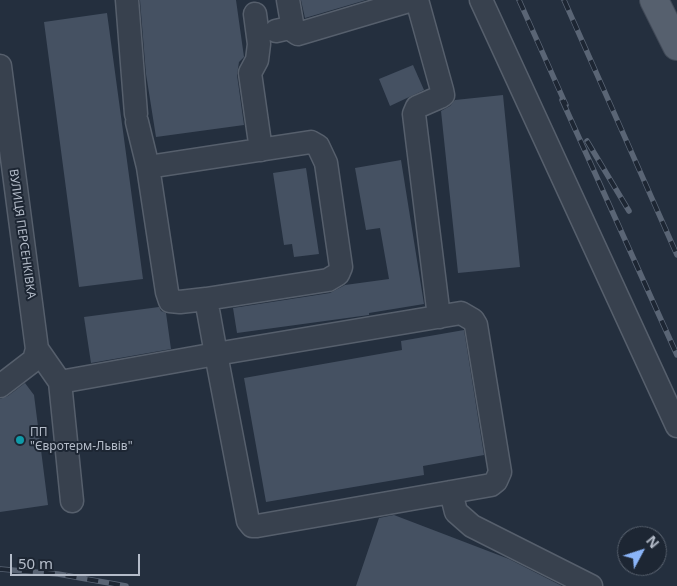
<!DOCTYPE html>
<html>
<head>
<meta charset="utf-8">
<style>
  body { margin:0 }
  #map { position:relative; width:677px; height:586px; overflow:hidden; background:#242f3e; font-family:"Noto Sans",sans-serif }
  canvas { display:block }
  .north { position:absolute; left:617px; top:526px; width:50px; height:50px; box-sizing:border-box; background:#1d2633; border:1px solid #59626f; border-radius:50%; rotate:50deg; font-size:14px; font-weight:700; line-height:20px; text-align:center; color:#b4bcc9 }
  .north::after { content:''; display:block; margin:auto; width:18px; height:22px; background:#8ab4f8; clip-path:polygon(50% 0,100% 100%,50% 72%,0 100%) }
  .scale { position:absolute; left:10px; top:554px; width:130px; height:22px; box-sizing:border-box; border:2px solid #b4bcc9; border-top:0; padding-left:6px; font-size:15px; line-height:18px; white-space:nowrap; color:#b4bcc9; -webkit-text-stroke:4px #1d2633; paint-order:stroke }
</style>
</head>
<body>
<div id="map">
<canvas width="677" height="586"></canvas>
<div class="north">N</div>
<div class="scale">50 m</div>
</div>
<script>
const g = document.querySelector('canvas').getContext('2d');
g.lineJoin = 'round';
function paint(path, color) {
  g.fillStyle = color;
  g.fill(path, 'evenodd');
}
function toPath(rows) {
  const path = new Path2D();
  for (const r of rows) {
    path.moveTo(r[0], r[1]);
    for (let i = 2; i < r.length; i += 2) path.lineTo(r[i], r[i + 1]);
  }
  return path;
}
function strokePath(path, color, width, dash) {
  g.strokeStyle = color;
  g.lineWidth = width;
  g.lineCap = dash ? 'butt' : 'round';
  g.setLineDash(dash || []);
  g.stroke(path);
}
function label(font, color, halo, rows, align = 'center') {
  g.font = font + ' "Noto Sans",sans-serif';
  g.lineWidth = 4;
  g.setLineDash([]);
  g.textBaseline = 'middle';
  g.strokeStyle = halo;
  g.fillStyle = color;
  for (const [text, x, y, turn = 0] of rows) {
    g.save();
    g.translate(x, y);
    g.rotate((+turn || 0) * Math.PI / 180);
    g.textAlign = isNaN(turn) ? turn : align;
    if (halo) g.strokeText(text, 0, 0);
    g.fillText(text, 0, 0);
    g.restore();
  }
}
const building = toPath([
  [140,0,236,0,244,57,239,62,237,75,244,125,156,137,146,74],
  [301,0,366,0,305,18],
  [107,13,143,279,79,287,44,22],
  [413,65,424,90,390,106,379,79],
  [503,95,520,267,458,273,441,111,450,106,455,100],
  [401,160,424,304,369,313,369,315,237,333,233,308,330,293,345,285,389,279,380,228,366,230,355,168],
  [306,168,319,254,294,257,292,244,284,245,273,173],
  [159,307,161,311,166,313,171,349,91,363,84,317],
  [464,330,484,455,423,466,424,475,266,502,244,378,402,350,401,341],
  [25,383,34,395,48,505,0,512,0,399,8,396],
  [394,515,509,559,562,586,356,586,379,518]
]);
const minor = toPath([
  [127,0,136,114],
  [417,0,442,90,443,95,440,97,417,107,414,114,439,317],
  [481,0,677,426],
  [255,14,259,44,257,60,250,73,261,150],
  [289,28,298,34,412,0],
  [276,31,289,28,292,23,288,0],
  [0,66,37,349,34,360,0,386],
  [137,122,148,167,167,292,170,301,180,302,206,299],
  [37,349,60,382,216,354,461,313,473,320,476,325,500,472,496,481,491,485,257,526,252,526,248,521,216,354,206,299,328,280,338,274,341,267,326,163,318,146,311,142,148,167],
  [60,382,72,501],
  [451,492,456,512,472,526,591,586]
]);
const major = toPath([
  [654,0,677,46]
]);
const rail = toPath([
  [519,0,566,105],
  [564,0,677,255],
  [562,100,677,355],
  [587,141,629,211],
  [0,569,58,574,126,586]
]);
const markers = [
  [20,440,5,"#0f9aa8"]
];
const streetNames = [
  ["ВУЛИЦЯ ПЕРСЕНКІВКА",22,234,82]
];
const poiNames = [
  ["ПП",30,433],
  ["\"Євротерм-Львів\"",30,447]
];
paint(building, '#455162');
strokePath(minor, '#565f6c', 25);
strokePath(major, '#414a57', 30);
strokePath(minor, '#38414e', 22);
strokePath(major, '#56606e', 28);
strokePath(rail, '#5a6575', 5.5);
strokePath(rail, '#1d2633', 4, [11]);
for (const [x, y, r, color] of markers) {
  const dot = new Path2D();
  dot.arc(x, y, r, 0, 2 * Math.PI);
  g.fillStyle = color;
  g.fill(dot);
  strokePath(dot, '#1d2633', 2);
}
label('12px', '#b4bcc9', '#1d2633', streetNames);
label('12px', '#b4bcc9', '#1d2633', poiNames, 'left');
</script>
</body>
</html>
